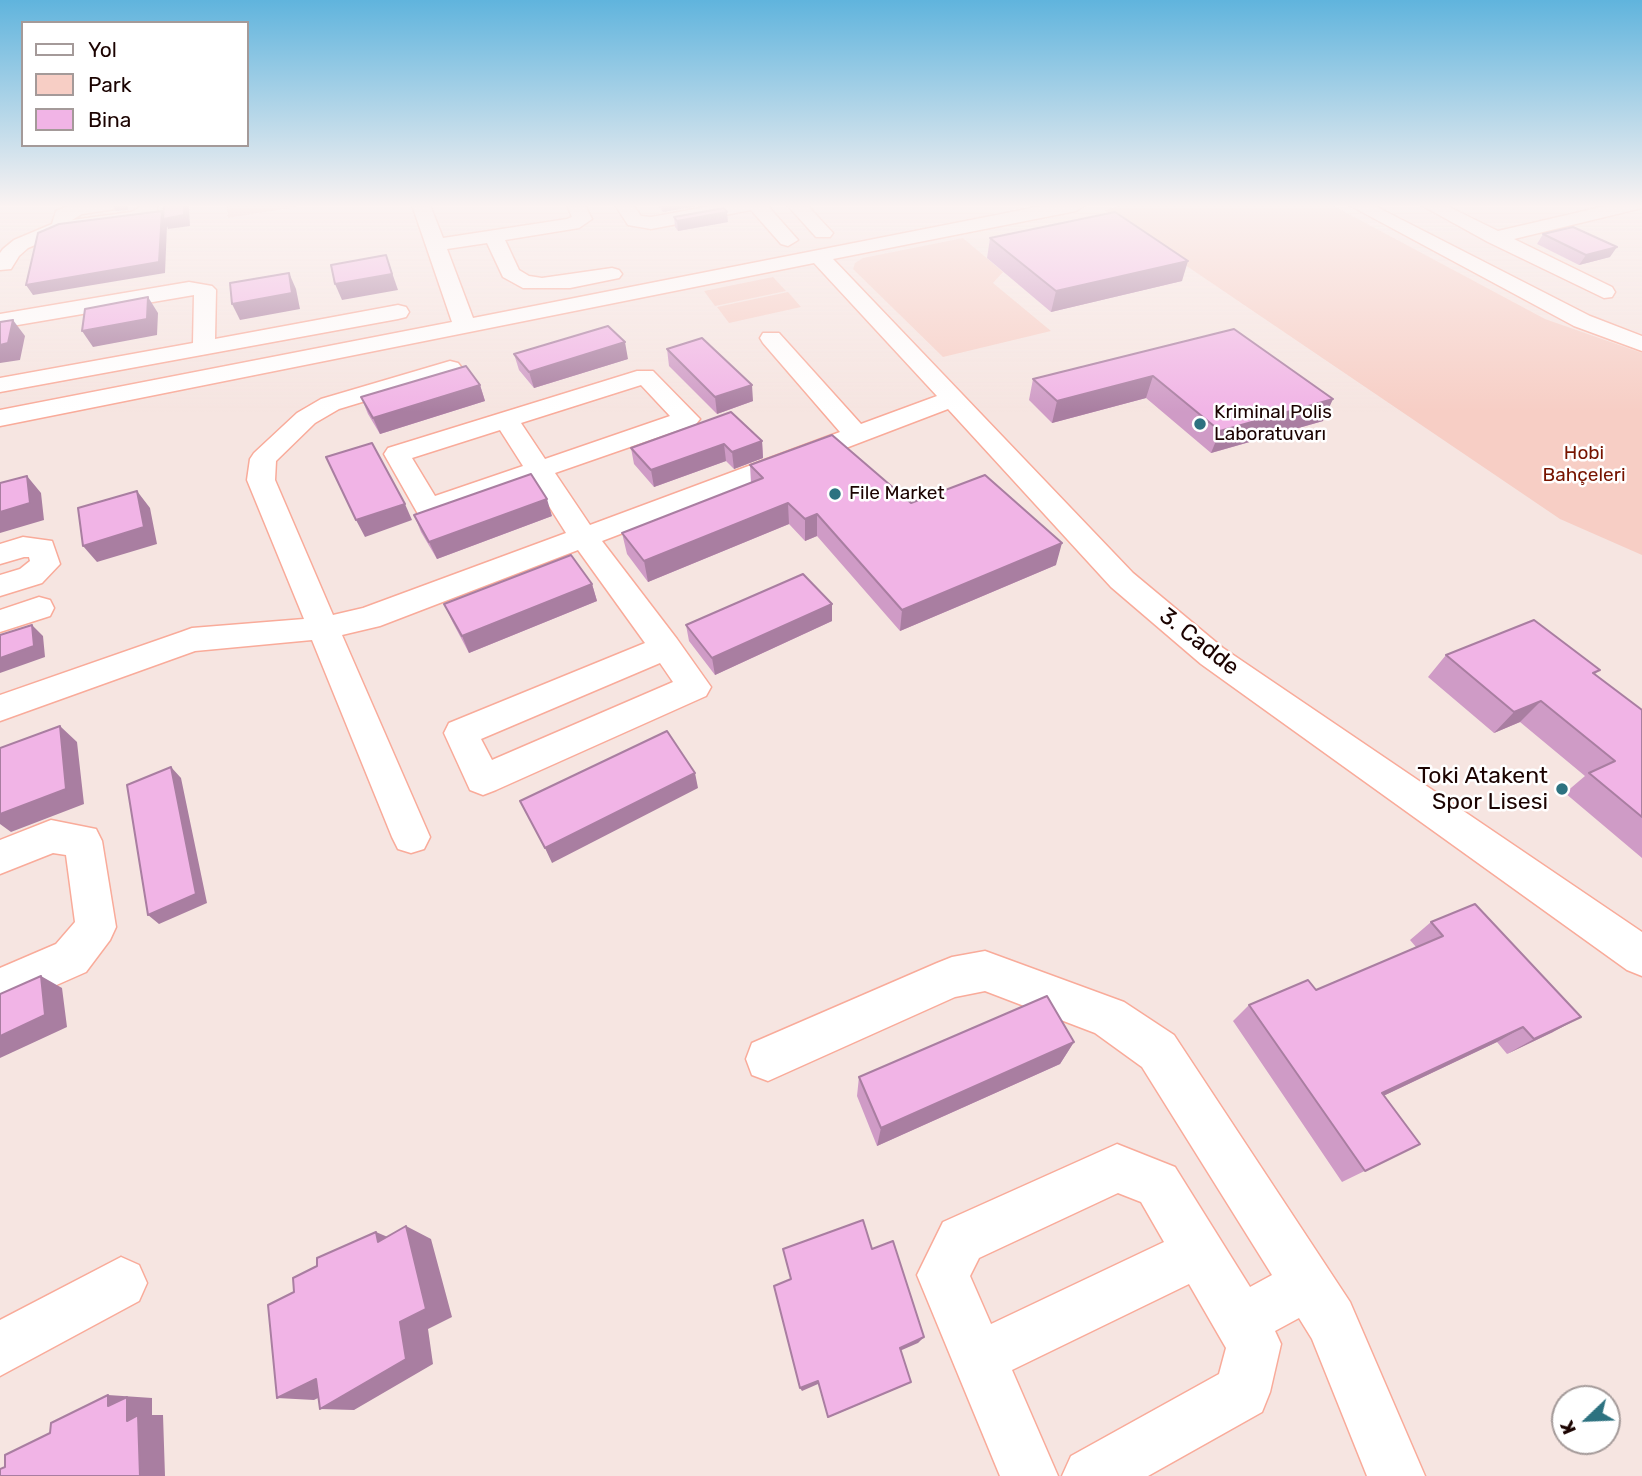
<!DOCTYPE html>
<html>
<head>
<meta charset="utf-8">
<style>
  body { margin:0 }
  #map { position:relative; width:1642px; height:1476px; overflow:hidden; background:#f6e5e1; font-family:Rubik,sans-serif }
  canvas { display:block }
  .legend { position:absolute; left:21px; top:21px; width:228px; height:126px; box-sizing:border-box; background:#fff; border:2px solid #a49a99; margin:0; padding:9px 12px; list-style:none; font-size:21px; color:#1b0301 }
  .legend li { display:flex; align-items:center; gap:14px; height:35px }
  .legend b { width:35px; border:2px solid #a49a99 }
  .north { position:absolute; left:1551px; top:1385px; width:70px; height:70px; box-sizing:border-box; background:#fff; border:2px solid #a49a99; border-radius:50%; rotate:247deg; font-size:19px; font-weight:700; line-height:28px; text-align:center; color:#1b0301 }
  .north::after { content:''; display:block; margin:auto; width:24px; height:32px; background:#2d7280; clip-path:polygon(50% 0,100% 100%,50% 72%,0 100%) }
</style>
</head>
<body>
<div id="map">
<canvas width="1642" height="1476"></canvas>
<ul class="legend">
<li><b style="height:9px;background:#fff"></b>Yol</li>
<li><b style="height:19px;background:#f7cec5"></b>Park</li>
<li><b style="height:19px;background:#f1b4e6"></b>Bina</li>
</ul>
<div class="north">K</div>
</div>
<script>
const g = document.querySelector('canvas').getContext('2d');
g.lineJoin = 'round';
function paint(path, color) {
  g.fillStyle = color;
  g.fill(path, 'evenodd');
}
function toPath(rows) {
  const path = new Path2D();
  for (const r of rows) {
    path.moveTo(r[0], r[1]);
    for (let i = 2; i < r.length; i += 2) path.lineTo(r[i], r[i + 1]);
  }
  return path;
}
function strokePath(path, color, width, dash) {
  g.strokeStyle = color;
  g.lineWidth = width;
  g.lineCap = dash ? 'butt' : 'round';
  g.setLineDash(dash || []);
  g.stroke(path);
}
function label(font, color, halo, rows, align = 'center') {
  g.font = font + ' Rubik,sans-serif';
  g.lineWidth = 5;
  g.setLineDash([]);
  g.textBaseline = 'middle';
  g.strokeStyle = halo;
  g.fillStyle = color;
  for (const [text, x, y, turn = 0] of rows) {
    g.save();
    g.translate(x, y);
    g.rotate((+turn || 0) * Math.PI / 180);
    g.textAlign = isNaN(turn) ? turn : align;
    if (halo) g.strokeText(text, 0, 0);
    g.fillText(text, 0, 0);
    g.restore();
  }
}
const green = toPath([
  [227,205,295,205,296,207,228,218],
  [1124,205,1332,205,1545,319,1642,353,1642,555,1560,519,1104,210],
  [963,238,1003,272,993,283,1051,331,943,357,853,269,855,263,863,258],
  [773,277,786,291,715,306,704,291],
  [788,292,801,307,729,323,717,307]
]);
const minor = toPath([
  [71,205,117,205,115,209,82,214,72,220,131,212,139,208,139,205,157,205,157,211,155,215,135,223,65,232,28,248,19,256,11,269,0,270,0,253,3,249,14,240,52,224,56,211,71,205],
  [412,205,430,205,443,238,567,219,572,217,567,205,585,205,592,219,579,228,505,240,519,270,529,276,542,278,612,268,619,270,622,274,619,278,570,288,523,288,503,277,487,243,447,249,473,318,1047,205,1085,205,1076,211,833,259,1133,573,1223,648,1642,932,1642,976,1627,970,1201,664,1111,587,948,409,602,541,677,639,711,687,706,696,496,790,483,795,470,790,444,733,449,723,645,643,578,550,380,626,342,635,430,837,424,849,411,853,398,849,392,837,312,640,195,651,0,721,0,695,181,632,192,628,304,619,247,480,250,459,254,453,297,413,321,399,450,361,458,363,462,368,458,373,339,409,315,423,276,461,275,480,333,615,363,608,566,533,533,481,438,514,428,517,418,514,384,454,388,448,637,371,653,371,700,419,696,424,555,473,590,525,840,432,763,343,760,338,763,333,779,333,861,424,937,396,814,263,0,426,0,410,452,322,412,205],
  [641,385,670,416,545,459,521,423,641,385],
  [500,430,523,466,435,496,412,458,500,430],
  [660,663,673,682,492,760,481,739,660,663],
  [615,205,633,205,641,216,651,217,717,205,767,205,798,240,788,246,781,244,751,210,651,229,628,225,615,205],
  [787,205,807,205,833,233,830,237,816,237,787,205],
  [1349,205,1373,205,1590,316,1642,336,1642,351,1574,326,1349,205],
  [1421,205,1445,205,1498,231,1610,205,1642,205,1642,208,1514,239,1612,287,1615,292,1612,297,1604,298,1488,242,1421,205],
  [189,282,212,286,216,290,215,339,398,305,406,307,409,312,406,317,398,319,0,392,0,378,193,343,194,295,0,328,0,314,189,282],
  [23,537,52,541,60,564,42,583,0,596,0,575,20,569,30,561,29,557,24,557,0,564,0,544,23,537],
  [39,597,50,600,54,608,50,616,0,632,0,610,39,597],
  [51,820,96,829,102,841,116,927,110,940,86,972,0,1010,0,968,56,944,75,922,66,855,53,853,0,874,0,840,51,820],
  [985,951,1124,1002,1174,1035,1350,1302,1425,1476,1367,1476,1312,1339,1299,1318,1275,1331,1281,1344,1270,1392,1262,1412,1148,1476,1062,1476,1071,1456,1219,1374,1226,1348,1189,1284,1012,1370,1058,1476,1000,1476,917,1275,943,1222,1117,1144,1175,1167,1250,1287,1272,1275,1142,1067,1095,1033,985,991,955,997,768,1081,752,1075,746,1059,752,1043,937,963,952,957,985,951],
  [1118,1193,1141,1202,1164,1242,991,1324,970,1276,979,1258,1118,1193],
  [121,1257,139,1265,147,1283,139,1301,0,1376,0,1320,121,1257]
]);
const wall = toPath([
  [658,205,701,205,663,212],
  [674,217,728,222,678,231,675,227],
  [1543,234,1610,257,1579,265,1537,244],
  [990,238,1182,281,1051,312,987,258],
  [1234,329,1323,421,1211,453,1146,398,1052,423,1029,400,1033,379],
  [667,349,753,401,717,414,669,366],
  [514,354,628,359,534,388,519,370],
  [480,385,485,401,380,434,368,414,361,397],
  [762,441,763,458,734,469,726,461,654,487,634,464,631,448],
  [750,465,911,503,1056,565,900,631,817,536,805,541,789,524,648,582,627,554,622,533,751,483],
  [414,515,552,516,437,559,421,532],
  [592,584,597,601,469,653,452,621,444,604],
  [832,621,715,675,689,641,686,625],
  [1446,655,1600,670,1595,674,1642,710,1642,858,1565,793,1585,776,1520,722,1494,733,1428,677],
  [1431,922,1553,1032,1507,1054,1497,1042,1383,1096,1420,1144,1342,1182,1233,1021,1249,1005,1316,990,1416,947,1410,940],
  [1074,1042,1060,1064,877,1146,857,1096,859,1077]
]);
const shadedWall = toPath([
  [112,205,128,205,128,210,116,211],
  [184,205,189,205,190,226,168,229,167,226,165,273,33,295,26,285,162,211,166,218],
  [662,205,701,205,663,212],
  [727,212,728,222,678,231,677,221],
  [1617,247,1610,257,1579,265,1586,255],
  [386,255,398,290,342,300,335,284],
  [1188,261,1182,281,1051,312,1056,291],
  [289,273,296,289,300,309,240,320,232,304],
  [148,297,158,313,157,335,93,347,82,331],
  [13,320,25,336,20,360,0,363,0,345],
  [625,342,628,359,534,388,529,372],
  [1153,376,1146,398,1052,423,1057,401],
  [480,385,485,401,380,434,373,418],
  [752,385,753,401,717,414,715,397],
  [1333,399,1323,421,1211,453,1220,431],
  [762,441,763,458,734,469,732,452],
  [724,444,726,461,654,487,651,470],
  [27,476,41,493,44,520,0,533,0,512],
  [137,491,150,508,157,544,97,562,83,546],
  [547,499,552,516,437,559,429,542],
  [788,503,789,524,648,582,644,561],
  [405,504,412,520,365,537,356,520],
  [817,514,817,536,805,541,805,519],
  [1062,543,1056,565,900,631,902,610],
  [592,584,597,601,469,653,462,636],
  [832,604,832,621,715,675,712,658],
  [32,625,43,636,45,657,0,673,0,658],
  [1541,701,1520,722,1494,733,1514,712],
  [60,726,77,742,84,804,11,832,0,824,0,814],
  [171,767,181,778,207,903,159,924,148,915],
  [695,773,698,788,552,863,545,848],
  [41,976,62,988,67,1027,0,1058,0,1036],
  [1581,1017,1553,1032,1507,1054,1534,1039],
  [1523,1027,1497,1042,1360,1107,1382,1093],
  [1074,1042,1060,1064,877,1146,881,1128],
  [406,1226,431,1239,452,1317,428,1329,433,1364,354,1410,320,1409,400,1322],
  [376,1232,404,1244,378,1242],
  [924,1337,918,1343,895,1353,900,1348],
  [316,1379,350,1382,314,1400,277,1398],
  [818,1381,818,1384,802,1391,800,1388],
  [911,1382,905,1385,827,1418,828,1417],
  [108,1395,152,1398,152,1415,163,1415,165,1476,140,1476,127,1421,108,1406]
]);
const building = toPath([
  [164,205,184,205,184,215,163,219,164,205],
  [724,208,727,212,677,221,674,217,724,208],
  [162,211,159,262,26,285,38,233,59,224,162,211],
  [1115,212,1188,261,1056,291,990,238,1115,212],
  [1573,227,1617,247,1586,255,1543,234,1573,227],
  [386,255,392,274,335,284,331,265,386,255],
  [289,273,292,293,232,304,230,283,289,273],
  [148,297,147,319,82,331,85,309,148,297],
  [13,320,8,343,0,345,0,322,13,320],
  [608,326,625,342,529,372,514,354,608,326],
  [1234,329,1333,399,1220,431,1153,376,1057,401,1033,379,1234,329],
  [702,338,752,385,715,397,667,349,702,338],
  [466,366,480,385,373,418,361,397,466,366],
  [731,412,762,441,732,452,724,444,651,470,631,448,731,412],
  [832,435,911,503,985,475,1062,543,902,610,817,514,805,519,788,503,644,561,622,533,763,478,750,465,832,435],
  [372,443,405,504,356,520,326,457,372,443],
  [531,474,547,499,429,542,414,515,531,474],
  [27,476,30,503,0,512,0,483,27,476],
  [137,491,144,527,83,546,78,508,137,491],
  [571,555,592,584,462,636,444,604,571,555],
  [803,574,832,604,712,658,686,625,803,574],
  [1534,620,1600,670,1593,673,1642,710,1642,817,1589,773,1615,761,1541,701,1514,712,1446,655,1534,620],
  [32,625,34,646,0,658,0,635,32,625],
  [60,726,66,789,0,814,0,748,60,726],
  [667,731,695,773,545,848,520,801,667,731],
  [171,767,196,894,148,915,127,785,171,767],
  [1475,904,1581,1017,1534,1039,1523,1027,1382,1093,1420,1144,1365,1171,1249,1005,1308,980,1316,990,1443,936,1431,922,1475,904],
  [41,976,45,1015,0,1036,0,994,41,976],
  [1047,996,1074,1042,881,1128,859,1077,1047,996],
  [863,1220,872,1249,893,1241,924,1337,900,1348,911,1382,828,1417,818,1381,800,1388,774,1286,791,1279,783,1249,863,1220],
  [406,1226,426,1309,400,1322,406,1359,320,1409,316,1379,277,1398,268,1305,294,1292,293,1278,317,1266,317,1258,376,1232,378,1242,406,1226],
  [108,1395,108,1406,127,1397,127,1421,138,1415,140,1476,0,1476,0,1469,5,1467,5,1455,50,1433,51,1423,108,1395]
]);
const markers = [
  [1200,424,7,"#2d7280"],
  [835,494,7,"#2d7280"],
  [1562,789,7,"#2d7280"]
];
const farPoinames = [
  ["Kriminal Polis",1214,413],
  ["Laboratuvarı",1214,435],
  ["File Market",849,494]
];
const farParknames = [
  ["Hobi",1584,454],
  ["Bahçeleri",1584,476]
];
const streetNames = [
  ["3. Cadde",1199,642,38]
];
const poiNames = [
  ["Toki Atakent",1548,776],
  ["Spor Lisesi",1548,802]
];
paint(green, '#f7cec5');
strokePath(minor, '#f9ab9a', 3);
paint(minor, '#fff');
paint(wall, '#cf9bc6');
paint(shadedWall, '#a97ea1');
paint(building, '#f1b4e6');
strokePath(building, '#a97ea1', 2);
const sky = g.createLinearGradient(0, 0, 0, 412);
sky.addColorStop(0, '#60b4dd');
sky.addColorStop(0.5, '#fbf3f2');
sky.addColorStop(1, '#fbf3f200');
g.fillStyle = sky;
g.fillRect(0, 0, 1642, 412);
for (const [x, y, r, color] of markers) {
  const dot = new Path2D();
  dot.arc(x, y, r, 0, 2 * Math.PI);
  g.fillStyle = color;
  g.fill(dot);
  strokePath(dot, '#fff', 2.5);
}
label('19px', '#1b0301', '#fff', farPoinames, 'left');
label('19px', '#771400', '#fff', farParknames);
label('23px', '#1b0301', '#fff', streetNames);
label('23px', '#1b0301', '#fff', poiNames, 'right');
</script>
</body>
</html>
